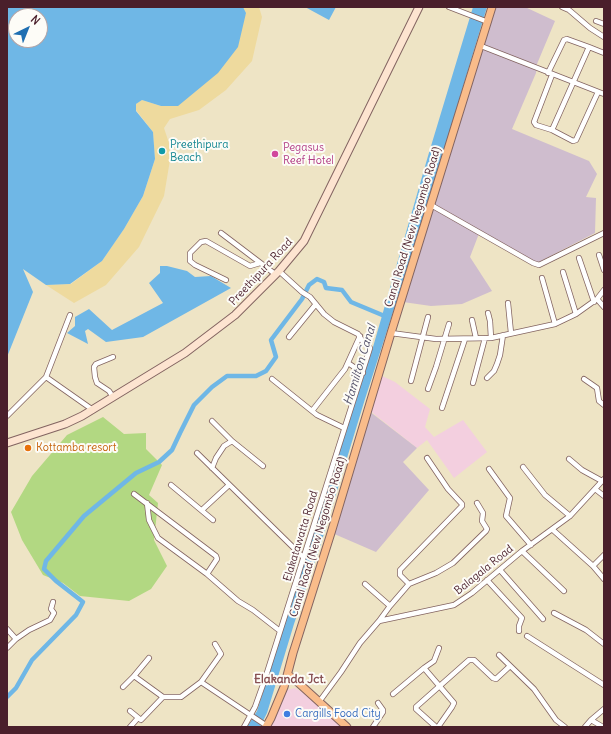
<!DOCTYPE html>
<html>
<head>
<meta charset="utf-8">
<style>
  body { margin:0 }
  #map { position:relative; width:611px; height:734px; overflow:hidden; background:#eee4c5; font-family:Delius,sans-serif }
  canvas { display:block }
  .frame { position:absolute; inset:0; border:8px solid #4a1f2b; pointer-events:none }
  .north { position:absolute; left:8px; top:8px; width:40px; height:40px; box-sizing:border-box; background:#fdfcf7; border:1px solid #b5a4a5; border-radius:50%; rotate:43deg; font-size:11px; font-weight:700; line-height:16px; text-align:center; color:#4a1f2b }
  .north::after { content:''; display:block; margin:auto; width:14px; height:18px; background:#1f6fb2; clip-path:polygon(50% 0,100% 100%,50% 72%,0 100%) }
</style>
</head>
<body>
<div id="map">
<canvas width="611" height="734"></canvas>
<div class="frame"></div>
<div class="north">N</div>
</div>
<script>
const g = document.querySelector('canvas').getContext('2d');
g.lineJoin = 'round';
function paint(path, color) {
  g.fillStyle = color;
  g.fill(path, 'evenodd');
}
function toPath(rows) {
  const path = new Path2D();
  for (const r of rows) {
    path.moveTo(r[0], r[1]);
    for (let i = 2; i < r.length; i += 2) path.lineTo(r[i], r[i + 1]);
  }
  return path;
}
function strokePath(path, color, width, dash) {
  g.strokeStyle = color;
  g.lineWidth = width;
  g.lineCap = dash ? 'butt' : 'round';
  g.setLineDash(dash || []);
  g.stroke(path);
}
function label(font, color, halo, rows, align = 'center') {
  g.font = font + ' Delius,sans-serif';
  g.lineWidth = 4;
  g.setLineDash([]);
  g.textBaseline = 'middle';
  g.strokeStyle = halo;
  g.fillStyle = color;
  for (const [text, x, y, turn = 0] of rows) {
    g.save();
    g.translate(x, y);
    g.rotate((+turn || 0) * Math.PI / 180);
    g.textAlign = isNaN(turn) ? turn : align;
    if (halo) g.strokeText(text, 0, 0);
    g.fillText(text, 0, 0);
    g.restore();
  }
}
const built = toPath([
  [380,375,395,382,430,409,425,427,434,437,463,420,487,452,454,478,427,440,417,448,369,410],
  [295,688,302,692,343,727,268,727,286,690]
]);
const industrial = toPath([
  [496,7,525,7,555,21,537,64,536,73,512,129,589,161,597,174,586,197,596,198,595,233,537,263,480,231,470,257,492,291,462,304,431,306,403,302,490,23],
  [369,411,417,448,403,462,429,490,376,552,332,533]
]);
const green = toPath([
  [103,417,124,434,146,433,146,449,162,465,149,495,158,503,154,540,167,566,151,589,129,601,80,596,63,583,43,575,22,540,11,512,32,476,67,435]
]);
const sand = toPath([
  [243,7,259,7,262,17,252,61,226,90,199,110,170,119,164,128,169,143,170,160,164,196,139,247,106,285,74,303,46,285,71,284,102,261,124,229,143,196,155,159,153,132,136,110,136,104,142,100,161,106,246,14]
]);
const water = toPath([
  [7,7,243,7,246,13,238,47,218,73,178,106,161,106,142,100,136,104,136,111,153,132,155,159,143,196,124,229,102,261,70,284,46,285,23,269,33,292,7,357],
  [16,16,40,16,40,40,16,40],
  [305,7,336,7,329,20],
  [473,7,487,7,426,210,365,399,319,550,294,624,267,713,260,727,247,727,257,711,373,347,428,156],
  [160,266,167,266,187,271,195,277,211,276,231,288,143,337,106,342,88,329,85,331,88,344,67,333,75,326,75,317,89,309,112,330,163,303,149,283,160,273]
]);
const canal = toPath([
  [7,697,16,688,32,660,76,615,83,602,56,581,44,569,46,561,84,516,136,473,159,462,172,450,180,433,194,405,212,387,227,376,256,376,266,371,276,357,271,340,302,299,309,285,317,279,324,282,326,288,342,290,351,302,387,317]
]);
const street = toPath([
  [449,7,488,22],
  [562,7,569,10,590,28,604,37],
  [596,21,604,24],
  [481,46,604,94],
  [589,47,604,53],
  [548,73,564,40,567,39,589,47,552,130],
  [552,75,534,122,536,125,552,130,573,141,576,140,598,92],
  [431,205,533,263,539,265,604,233],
  [221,233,275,274],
  [599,255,604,270],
  [579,258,594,302],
  [563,272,576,314],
  [542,278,555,324],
  [226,280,195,265,190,261,190,253,201,242,206,241,250,266,260,263],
  [597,299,604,307],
  [508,303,511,333],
  [488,313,490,321,491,338],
  [472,320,476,338],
  [391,333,436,339,491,338,555,324,576,314,597,299,604,290],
  [289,337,316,304],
  [113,357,96,364,94,367,95,377,97,383,109,391,113,397],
  [348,363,363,373],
  [46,377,93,410],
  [487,378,494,371,497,364,500,355,503,335],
  [272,379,317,415,344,428],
  [584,379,597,388,599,401,604,405],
  [411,381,428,317],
  [473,383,485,338],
  [428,389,436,367,449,324],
  [442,408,465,339],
  [312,411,345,369,360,336],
  [7,416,46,377,70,315],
  [212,421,232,441],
  [197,453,303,557],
  [569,459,582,470,602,481],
  [523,467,545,495,570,516],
  [212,468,216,458,224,446,232,441,263,466],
  [489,469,510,498,506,516,531,545],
  [171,485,213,520],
  [595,489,604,496],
  [134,494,216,556,217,559,207,574],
  [147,503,149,520,158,538,207,574,238,601,253,610,280,631],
  [202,510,229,485],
  [553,530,593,566,604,579],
  [522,551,564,591],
  [593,566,604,555],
  [500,570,543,619],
  [487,580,522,618,519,626,519,631],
  [365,584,390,606],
  [409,584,400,575,400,570,462,506,462,504,448,489,427,458],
  [554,613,586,630,604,644],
  [379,621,390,606,409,584,436,573,453,563,486,531,487,529,482,521,483,513,477,503],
  [7,629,16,639],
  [527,636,604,685],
  [7,648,16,639,29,630,50,620,54,613,51,609,53,602],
  [499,655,534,689,556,720,565,727],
  [424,668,434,661,439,648],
  [134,676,149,658],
  [201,682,221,654,215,644],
  [123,687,134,676,163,697],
  [393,694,424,668,454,703,452,707,438,727],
  [319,702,341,672,360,643,379,621,454,605,472,593,522,551,570,516,604,479],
  [130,711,141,720,163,697,181,697,201,682,267,726],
  [591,720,603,727],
  [130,727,138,718],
  [244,727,255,707,265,679,370,348,363,342,358,334,334,322,324,314,310,297,302,292,279,271],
  [373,727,383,712,383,710,378,703],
  [436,727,416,709,416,707,469,660,474,660,493,678,496,679,510,666],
  [585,727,591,720,604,709]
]);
const secondary = toPath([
  [7,443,65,424,82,416,185,353,235,315,279,271,304,241,419,7]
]);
const primary = toPath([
  [288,675,293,678,347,727],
  [266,727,271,718,284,687,293,653,331,533,391,333,492,7]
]);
const markers = [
  [162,151,4,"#0f9aa8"],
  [275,154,4,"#d1479c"],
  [28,448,4,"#e8710a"],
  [287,714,4,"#3f7fe0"]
];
const cultureNames = [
  ["Preethipura",170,145],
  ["Beach",170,158]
];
const hotelNames = [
  ["Pegasus",283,148],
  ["Reef Hotel",283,161]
];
const streetNames = [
  ["Canal Road (New Negombo Road)",413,227,-73],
  ["Preethipura Road",261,272,-47],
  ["Elakatawatta Road",301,536,-73],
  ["Canal Road (New Negombo Road)",318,537,-73],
  ["Balagala Road",484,570,-39]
];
const foodNames = [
  ["Kottamba resort",36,448]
];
const shopNames = [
  ["Cargills Food City",295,714]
];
const waterNames = [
  ["Hamilton Canal",360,365,-73]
];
const neighbourhoodNames = [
  ["Elakanda Jct.",290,680]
];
paint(built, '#f3cfdf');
paint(industrial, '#cfbdce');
paint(green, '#b2d882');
paint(sand, '#eeda9e');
paint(water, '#6fb7e6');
strokePath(canal, '#6fb7e6', 4.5);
strokePath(street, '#836461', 6);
strokePath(secondary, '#836461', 9);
strokePath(primary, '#836461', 9);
strokePath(street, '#fff', 4.5);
strokePath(secondary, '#fde4d0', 7);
strokePath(primary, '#f9bc8a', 7);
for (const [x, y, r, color] of markers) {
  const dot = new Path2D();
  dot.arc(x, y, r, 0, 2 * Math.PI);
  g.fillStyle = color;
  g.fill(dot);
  strokePath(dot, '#fdfcf7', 1.5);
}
label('11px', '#0d838f', '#fdfcf7', cultureNames, 'left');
label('11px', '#b23c85', '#fdfcf7', hotelNames, 'left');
label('11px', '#4a1f2b', '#fdfcf7', streetNames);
label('11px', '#c56008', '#fdfcf7', foodNames, 'left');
label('11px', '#366cbe', '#fdfcf7', shopNames, 'left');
label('italic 12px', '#57546c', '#fdfcf7', waterNames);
label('bold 12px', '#885053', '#fdfcf7', neighbourhoodNames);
</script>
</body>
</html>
